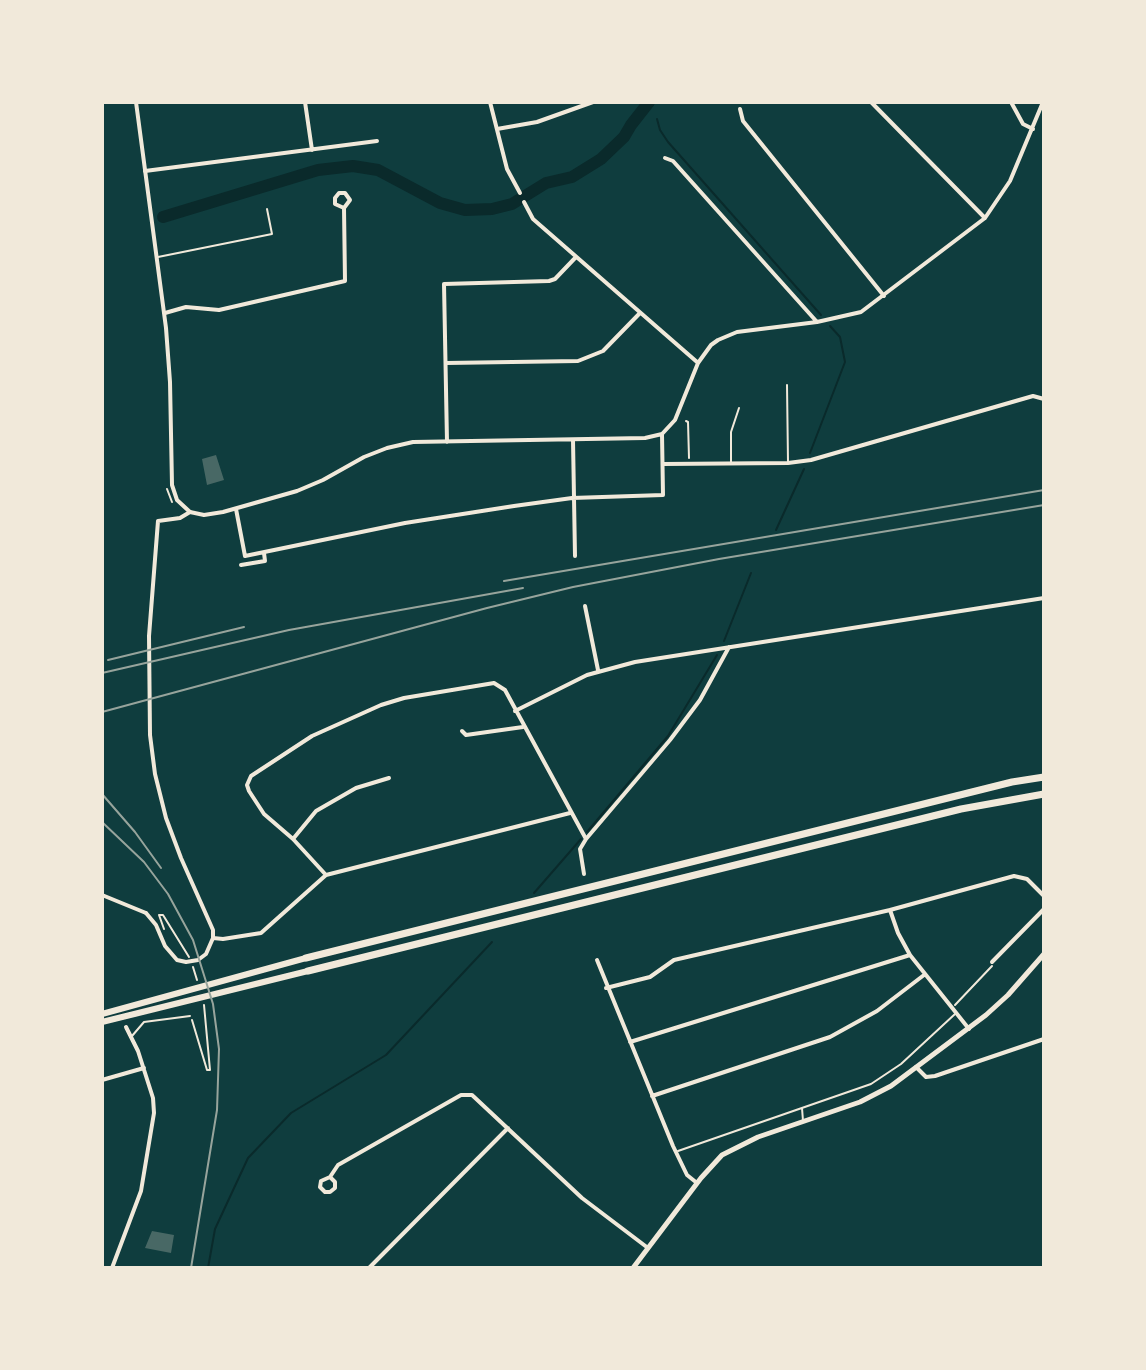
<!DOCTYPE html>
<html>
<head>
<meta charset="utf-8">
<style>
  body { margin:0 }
  #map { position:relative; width:1146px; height:1370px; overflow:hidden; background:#0f3d3e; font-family:Figtree,sans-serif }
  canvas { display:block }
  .frame { position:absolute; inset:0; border:104px solid #f1e9da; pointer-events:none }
</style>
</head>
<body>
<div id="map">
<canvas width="1146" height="1370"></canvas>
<div class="frame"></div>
</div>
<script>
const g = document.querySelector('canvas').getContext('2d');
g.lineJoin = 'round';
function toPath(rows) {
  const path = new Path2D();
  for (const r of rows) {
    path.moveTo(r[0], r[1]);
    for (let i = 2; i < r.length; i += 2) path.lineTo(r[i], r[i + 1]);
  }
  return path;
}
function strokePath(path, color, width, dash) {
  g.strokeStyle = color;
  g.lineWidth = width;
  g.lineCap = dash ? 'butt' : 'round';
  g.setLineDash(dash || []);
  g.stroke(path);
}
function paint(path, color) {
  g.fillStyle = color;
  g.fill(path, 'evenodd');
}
const stream = toPath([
  [652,102,653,105],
  [657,119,660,130,668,142,821,315],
  [810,453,845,362,840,337,830,326],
  [776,530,804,469],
  [724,641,751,573],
  [587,832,668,736,717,655],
  [534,893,581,839],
  [208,1268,215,1229,248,1158,291,1113,386,1055,492,942]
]);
const river = toPath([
  [163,217,318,170,353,166,378,170,440,203,465,210,492,209,512,204,546,183,572,177,601,159,624,137,631,125,649,102]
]);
const building = toPath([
  [216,455,224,480,207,485,202,459],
  [152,1231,174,1235,171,1253,145,1248]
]);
const path = toPath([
  [686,421,688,422,689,458],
  [167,489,172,502],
  [164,929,159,915,163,915,189,957],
  [193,967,197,980],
  [955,1005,992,966],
  [192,1020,207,1070,210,1070,204,1005]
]);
const service = toPath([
  [158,257,272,234,267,209],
  [787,385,788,462],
  [731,463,731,432,739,408],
  [132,1036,144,1022,190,1016],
  [802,1108,803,1121],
  [678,1151,871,1084,901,1064,955,1014]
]);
const minor = toPath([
  [305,102,312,150],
  [490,102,507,169,520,193],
  [871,102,985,218],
  [1011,102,1023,124,1033,129],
  [740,109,743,121,884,296],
  [497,129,537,122,593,102],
  [665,158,673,161,817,322],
  [145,171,377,141],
  [524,202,533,219,697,362],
  [165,313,186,307,219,310,345,281,344,208,350,200,345,193,339,193,335,198,335,204,344,208],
  [446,363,578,361,603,351,640,313],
  [573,440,575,556],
  [447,442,444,284,549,281,555,279,576,257],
  [663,464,788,463,811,460,1033,396,1044,399],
  [236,509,245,556,405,523,514,506,572,498,663,495,662,434],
  [241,565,265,561,264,553],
  [585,606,598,670],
  [515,711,587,675,635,662,1044,598],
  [462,731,466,735,523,727],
  [293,839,316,811,356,788,389,778],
  [586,839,670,740,700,700,729,647],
  [326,875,293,839,264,814,249,791,247,785,251,776,312,736,381,705,404,698,494,683,505,690,586,839,580,849,584,874],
  [890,910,898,933,910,955,969,1029],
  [146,913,156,925,165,946,177,960,186,962,198,960,206,954,213,938,213,930,181,858,166,818,155,774,150,735,149,636,158,521,180,518,190,512,204,515,223,512,297,491,323,480,364,457,387,448,413,442,645,438,662,434,675,420,698,363,711,345,718,340,737,332,817,322,861,312,985,218,1010,181,1043,102],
  [213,938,223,939,261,933,326,875,570,813],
  [597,960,673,1146,687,1175,697,1183],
  [992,962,1044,909],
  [606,988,650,977,674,960,890,910,1014,876,1027,879,1044,896],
  [630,1042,910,955],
  [916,1067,926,1077,935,1076,1044,1039],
  [102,1080,144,1068],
  [652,1096,830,1037,877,1011,924,975],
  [330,1177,335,1182,335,1188,330,1192,325,1192,320,1187,321,1181,330,1177,338,1165,461,1095,472,1095,582,1198,648,1248],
  [112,1268,141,1191,154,1113,153,1098,138,1051,126,1027],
  [369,1268,508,1128]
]);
const tertiary = toPath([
  [136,102,166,328,170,382,172,485,177,500,190,512],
  [102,895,146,913]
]);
const secondary = toPath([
  [633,1268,701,1178,722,1155,758,1137,860,1102,891,1086,986,1015,1008,995,1044,954]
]);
const primary = toPath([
  [102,1014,306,958],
  [102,1022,308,971]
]);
const motorway = toPath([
  [306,958,1012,782,1044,777],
  [308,971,961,809,1044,794]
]);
const rail = toPath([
  [504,581,1044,490],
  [108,660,244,627],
  [102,673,289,630,523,588],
  [102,712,487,608,573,587,719,559,1044,505],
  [102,794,135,832,161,868],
  [102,822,144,862,168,894,193,940,213,1004,219,1049,217,1110,191,1268]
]);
strokePath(stream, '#0a2a2b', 2);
strokePath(river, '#0a2a2b', 12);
paint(building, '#486865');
strokePath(path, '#f1e9da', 2);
strokePath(service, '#f1e9da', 2);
strokePath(minor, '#f1e9da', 4);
strokePath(tertiary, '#f1e9da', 4);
strokePath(secondary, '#f1e9da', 5);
strokePath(primary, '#f1e9da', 6);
strokePath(motorway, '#f1e9da', 7);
strokePath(rail, '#97a49c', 2);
</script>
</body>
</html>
